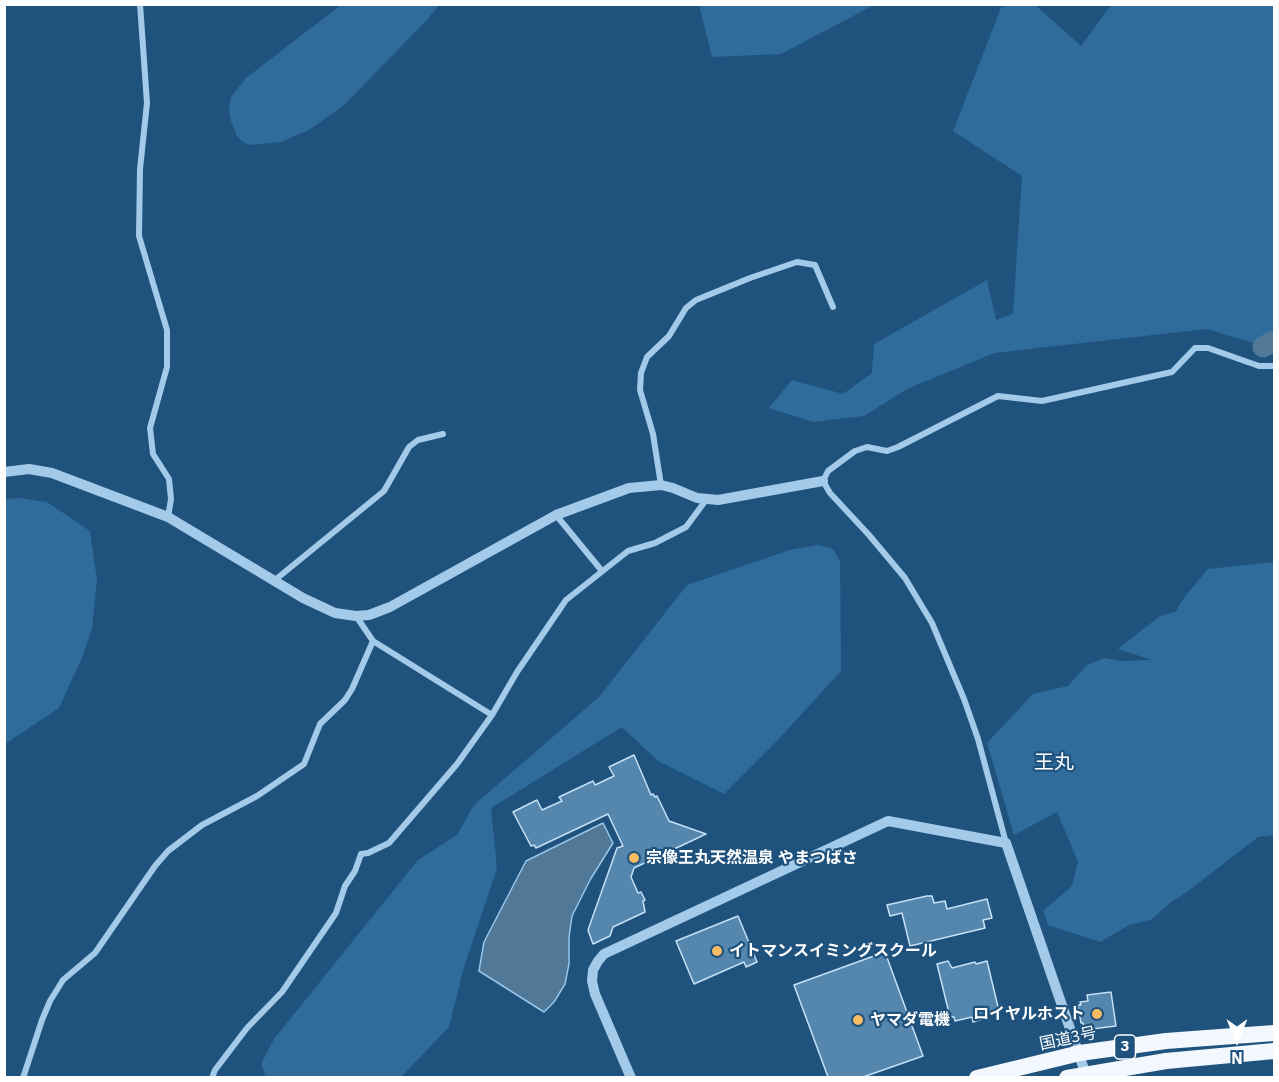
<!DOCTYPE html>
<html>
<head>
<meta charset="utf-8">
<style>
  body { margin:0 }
  #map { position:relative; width:1279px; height:1082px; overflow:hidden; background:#1f537e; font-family:"IBM Plex Sans",sans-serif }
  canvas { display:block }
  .frame { position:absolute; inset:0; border:6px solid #fff; pointer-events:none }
  .north { position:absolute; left:1207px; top:1010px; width:60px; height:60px; -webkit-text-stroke:4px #1f537e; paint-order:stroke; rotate:180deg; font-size:16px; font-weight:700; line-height:24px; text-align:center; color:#fff }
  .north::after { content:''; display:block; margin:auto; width:21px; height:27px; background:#fff; clip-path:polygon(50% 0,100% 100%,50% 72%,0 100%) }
</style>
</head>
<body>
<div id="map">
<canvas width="1279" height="1082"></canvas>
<div class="frame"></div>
<div class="north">N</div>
</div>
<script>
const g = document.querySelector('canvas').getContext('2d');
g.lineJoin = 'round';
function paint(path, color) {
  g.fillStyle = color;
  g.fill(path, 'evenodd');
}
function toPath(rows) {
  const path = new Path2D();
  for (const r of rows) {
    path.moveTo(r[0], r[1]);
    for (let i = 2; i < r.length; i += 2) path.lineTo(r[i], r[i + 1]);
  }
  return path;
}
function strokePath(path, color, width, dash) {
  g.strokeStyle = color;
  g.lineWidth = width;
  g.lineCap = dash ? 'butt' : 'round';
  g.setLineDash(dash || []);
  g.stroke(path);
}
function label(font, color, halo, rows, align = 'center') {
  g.font = font + ' "IBM Plex Sans","Noto Sans JP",sans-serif';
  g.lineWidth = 4.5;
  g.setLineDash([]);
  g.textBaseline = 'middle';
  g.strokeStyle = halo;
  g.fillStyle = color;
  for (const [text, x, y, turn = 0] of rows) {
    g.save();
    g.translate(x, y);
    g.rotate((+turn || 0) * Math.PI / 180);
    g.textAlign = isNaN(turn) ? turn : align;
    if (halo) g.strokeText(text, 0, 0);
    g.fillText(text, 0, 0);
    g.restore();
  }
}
const green = toPath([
  [1010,4,1035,5,1081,46,1111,5,1274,5,1274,329,1253,343,1207,329,994,353,907,389,864,416,813,422,769,408,792,380,843,394,872,373,874,344,987,280,996,320,1013,314,1022,176,953,131,1001,8],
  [341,5,439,5,426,21,344,105,309,130,281,142,250,145,243,142,237,136,231,121,229,107,231,97,246,78],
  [699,5,699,4,874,5,781,54,712,57],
  [18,498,47,502,90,531,97,580,92,629,81,660,59,708,5,744,5,499],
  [819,545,833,549,840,561,841,671,775,743,724,794,658,761,622,727,491,808,497,868,464,967,449,1027,401,1077,266,1077,261,1064,274,1039,418,860,457,835,474,805,599,697,687,585,790,550],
  [1274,562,1274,835,1258,837,1187,892,1171,902,1151,920,1129,925,1100,942,1048,925,1043,911,1072,886,1078,862,1057,812,1014,835,987,743,1033,694,1068,686,1087,665,1104,658,1121,661,1152,660,1118,649,1160,616,1175,612,1187,594,1208,569]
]);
const water = toPath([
  [603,823,613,843,590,880,572,916,569,937,569,964,565,984,554,1002,544,1012,479,971,484,942,526,861,603,823]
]);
const river = toPath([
  [1263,347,1274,341]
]);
const building = toPath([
  [634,755,651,795,653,794,655,797,657,796,669,821,706,834,634,868,631,877,638,893,641,892,645,900,643,901,645,912,613,927,610,936,593,944,588,930,617,848,623,846,608,814,536,848,534,845,531,846,513,812,537,800,542,810,562,801,559,797,591,782,593,781,595,785,614,776,609,767,634,755],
  [927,896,932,896,934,903,945,901,947,909,987,899,992,918,983,920,985,928,910,946,902,913,890,916,887,905,927,896],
  [738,916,757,962,746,967,744,962,694,984,676,941,738,916],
  [885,952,923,1056,863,1077,828,1077,794,985,885,952],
  [948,961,952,968,975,962,976,964,987,961,999,1011,982,1015,983,1019,973,1022,972,1017,955,1021,954,1017,950,1017,937,964,948,961],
  [1111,992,1116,1026,1084,1030,1083,1023,1081,1023,1078,1005,1081,1005,1080,1002,1088,1001,1087,995,1111,992]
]);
const minor = toPath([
  [140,4,147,103,140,169,139,236,167,330,167,367,150,428,153,454,169,479,171,499,168,517],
  [661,485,653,434,640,390,641,373,647,357,669,336,686,308,696,300,750,278,797,262,815,265,833,307],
  [556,515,602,571],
  [275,580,384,491,409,447,418,440,443,434],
  [356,616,373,641,492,715],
  [1006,843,978,739,964,699,932,623,905,578,869,535,830,493,823,481,828,471,855,451,867,447,887,451,898,447,998,396,1042,401,1172,372,1195,348,1208,348,1259,366,1274,366],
  [23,1078,42,1020,50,1001,63,980,95,953,155,866,168,851,202,825,257,796,304,764,320,724,345,700,352,689,373,641],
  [212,1078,215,1070,247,1028,282,992,336,913,345,886,355,871,361,854,368,853,389,843,457,764,492,715,517,672,566,600,628,551,655,543,686,527,706,500]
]);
const tertiary = toPath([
  [4,472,29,469,52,473,168,517,303,598,335,613,356,616,369,615,390,607,556,515,629,488,661,485,673,488,697,498,718,500,823,481],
  [631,1078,595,994,592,981,593,970,598,961,604,954,888,821,1006,843,1087,1078]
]);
const trunk = toPath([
  [977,1078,1080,1053,1166,1041,1274,1033],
  [1067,1078,1166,1061,1274,1051]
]);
const markers = [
  [634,858,6,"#f6bb63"],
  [717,951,6,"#f6bb63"],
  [1097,1014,6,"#f6bb63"],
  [858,1020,6,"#f6bb63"]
];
const shields = [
  [1125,1047,21]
];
const shieldNames = [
  ["3",1125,1047]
];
const poiNames = [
  ["宗像王丸天然温泉 やまつばさ",646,858],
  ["イトマンスイミングスクール",729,951],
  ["ロイヤルホスト",1085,1014,"right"],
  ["ヤマダ電機",870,1020]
];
const streetNames = [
  ["国道3号",1068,1039,-12]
];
const quarterNames = [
  ["王丸",1054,763]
];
paint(green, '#2f6c9b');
paint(water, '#527898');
strokePath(water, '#96c6e9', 1.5);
strokePath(river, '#527898', 21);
paint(building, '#5486ae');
strokePath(building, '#c6e1f6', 1.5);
strokePath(minor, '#a3cae8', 6);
strokePath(tertiary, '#a3cae8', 10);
strokePath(trunk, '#f2f8fe', 16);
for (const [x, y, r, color] of markers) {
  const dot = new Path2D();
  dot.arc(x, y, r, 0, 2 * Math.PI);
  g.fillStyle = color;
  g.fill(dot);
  strokePath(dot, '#1f537e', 2);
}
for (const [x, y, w] of shields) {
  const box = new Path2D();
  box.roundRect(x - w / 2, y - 12, w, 24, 4.5);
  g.fillStyle = '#1f537e';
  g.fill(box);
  strokePath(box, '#fff', 1.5);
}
label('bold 15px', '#fff', null, shieldNames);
label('bold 16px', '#fff', '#1f537e', poiNames, 'left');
label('16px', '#fff', '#1f537e', streetNames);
label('20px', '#fff', '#1f537e', quarterNames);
</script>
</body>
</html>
